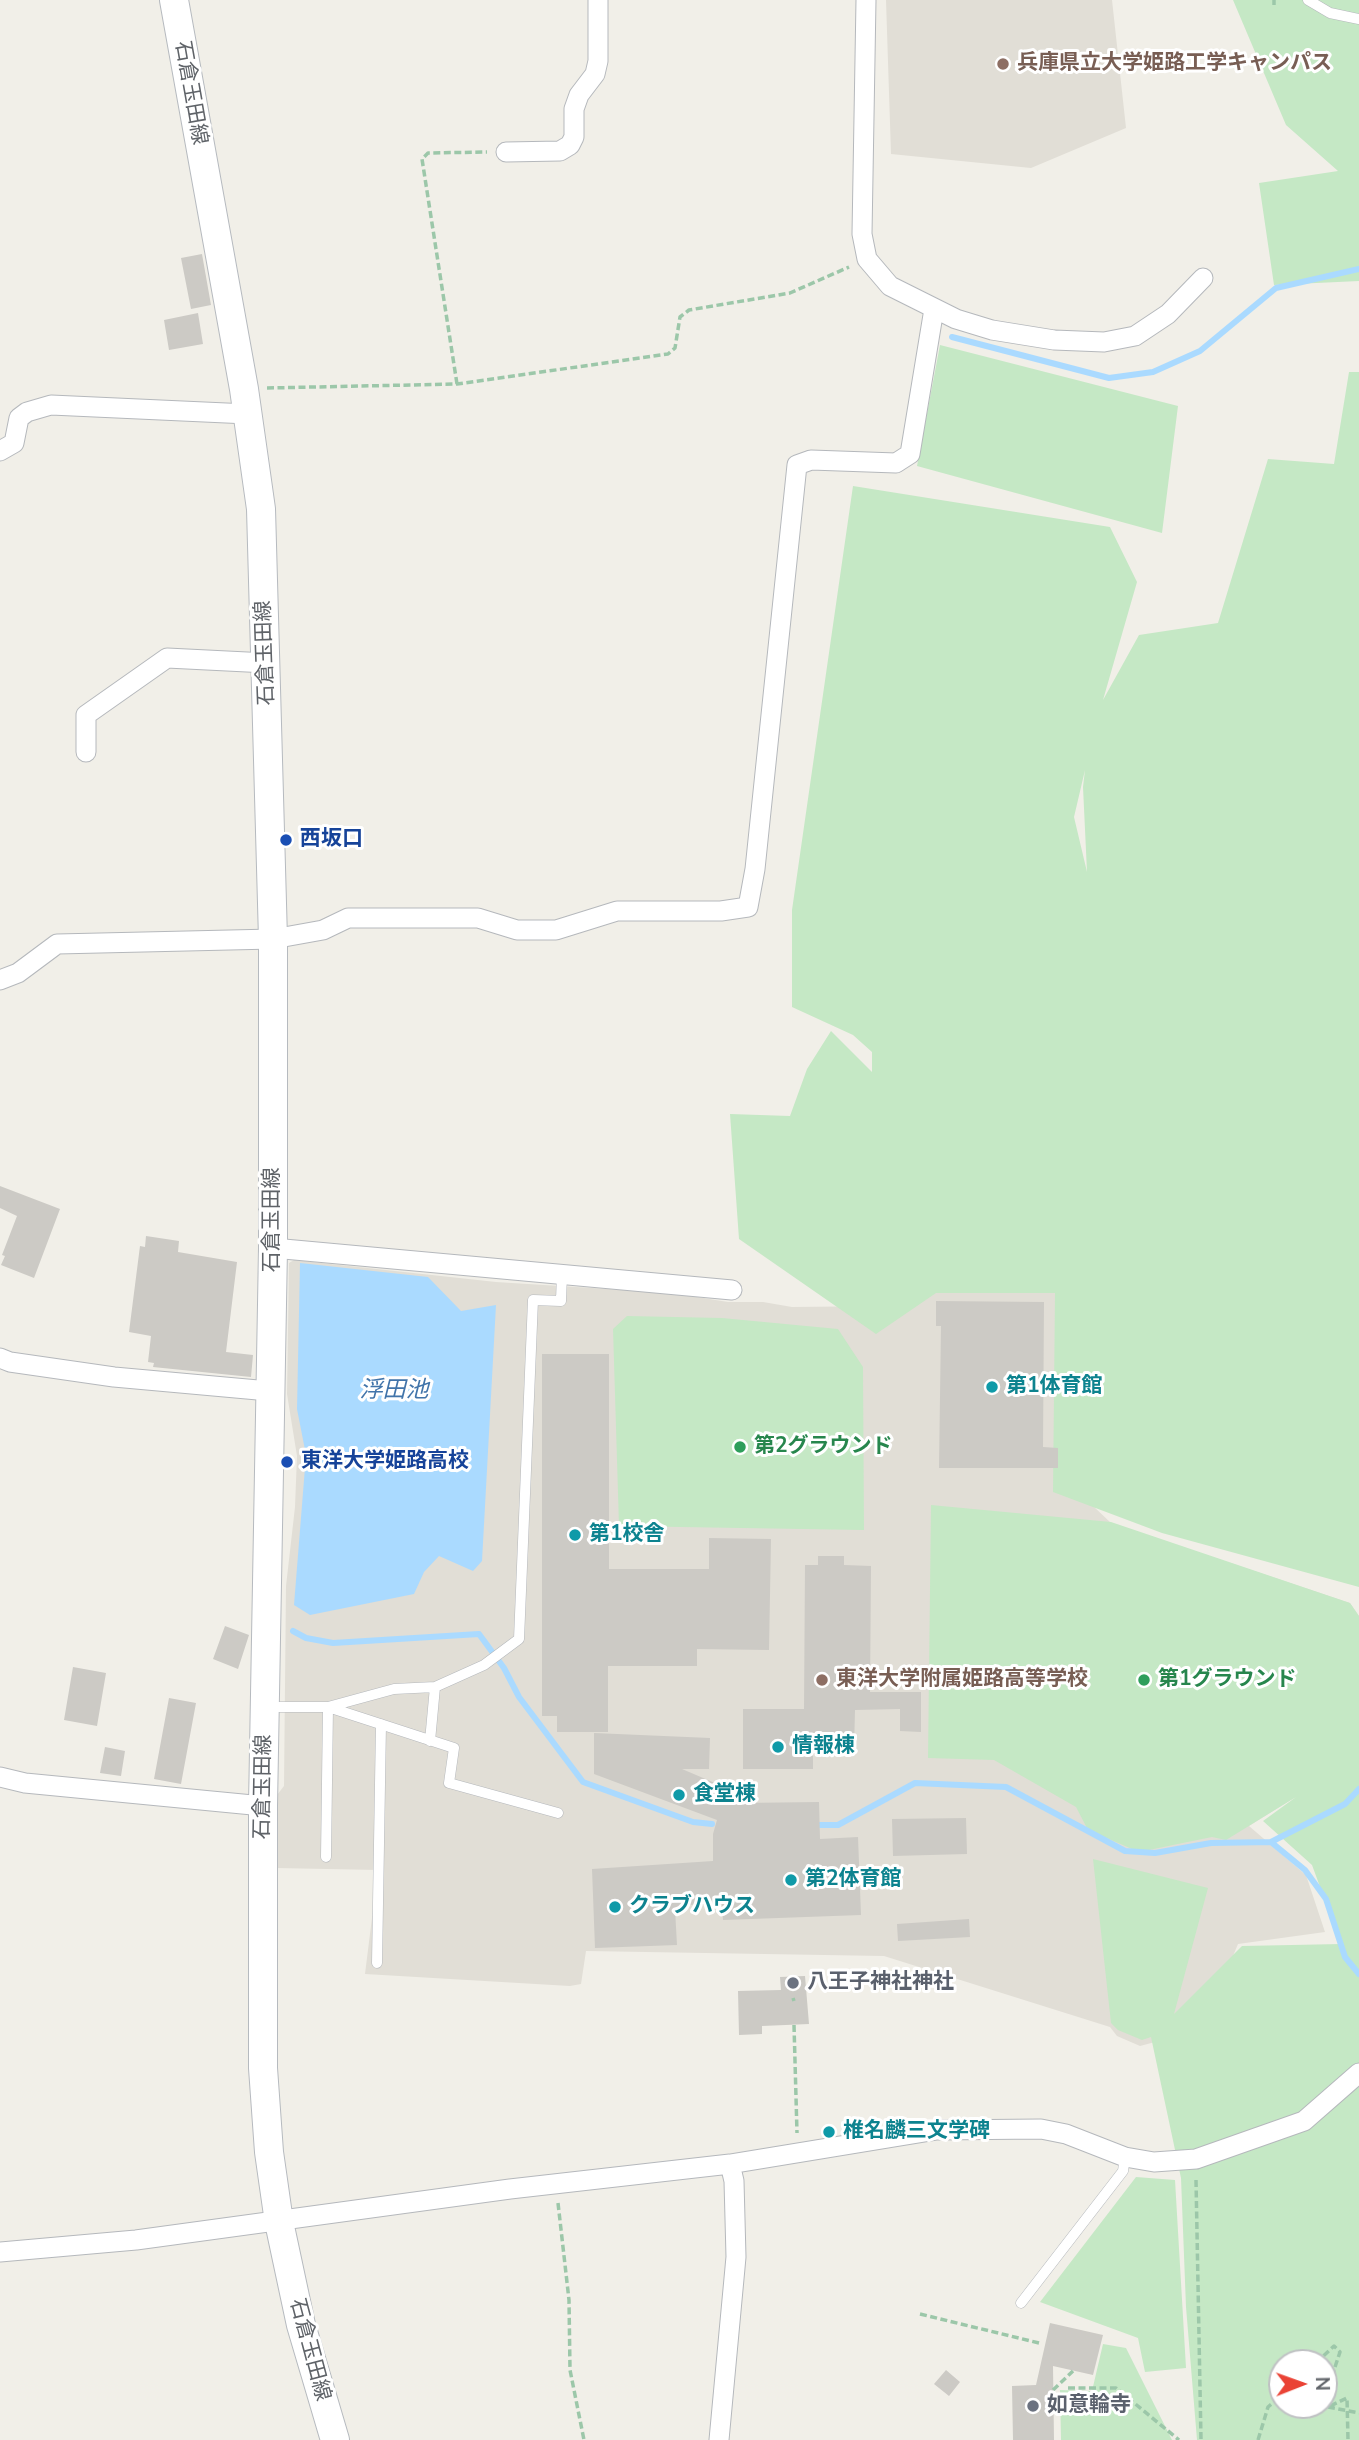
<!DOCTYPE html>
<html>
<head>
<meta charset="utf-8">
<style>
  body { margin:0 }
  #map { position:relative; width:1359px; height:2440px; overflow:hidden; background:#f1efe8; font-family:"Nunito Sans",sans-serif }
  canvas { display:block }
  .north { position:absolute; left:1268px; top:2349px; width:70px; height:70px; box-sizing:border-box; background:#fff; border:2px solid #bfc1c3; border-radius:50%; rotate:89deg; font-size:19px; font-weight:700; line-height:28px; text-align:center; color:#5f6368 }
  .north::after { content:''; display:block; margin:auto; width:24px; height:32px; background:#ea4335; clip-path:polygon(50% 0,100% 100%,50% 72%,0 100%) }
</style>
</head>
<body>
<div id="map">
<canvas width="1359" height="2440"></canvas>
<div class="north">N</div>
</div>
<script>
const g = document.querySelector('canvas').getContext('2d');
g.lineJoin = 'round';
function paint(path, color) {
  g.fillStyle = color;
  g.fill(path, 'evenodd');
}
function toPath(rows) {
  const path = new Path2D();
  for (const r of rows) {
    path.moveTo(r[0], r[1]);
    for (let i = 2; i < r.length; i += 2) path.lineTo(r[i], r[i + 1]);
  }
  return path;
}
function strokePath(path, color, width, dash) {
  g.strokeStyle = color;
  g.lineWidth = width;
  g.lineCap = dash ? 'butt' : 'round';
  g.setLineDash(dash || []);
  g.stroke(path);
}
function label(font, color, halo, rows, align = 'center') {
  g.font = font + ' "Nunito Sans","Noto Sans JP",sans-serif';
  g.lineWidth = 6;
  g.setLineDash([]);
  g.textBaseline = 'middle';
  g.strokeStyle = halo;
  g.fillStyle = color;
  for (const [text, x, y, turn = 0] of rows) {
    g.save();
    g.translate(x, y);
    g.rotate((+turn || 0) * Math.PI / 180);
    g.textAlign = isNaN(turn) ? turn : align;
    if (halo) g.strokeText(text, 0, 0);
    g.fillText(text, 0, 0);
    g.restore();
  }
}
const education = toPath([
  [886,0,1112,0,1126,128,1031,168,891,154],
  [294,1260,496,1282,672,1293,728,1302,763,1302,792,1307,888,1306,929,1288,1055,1293,1072,1486,1111,1523,1350,1603,1359,1616,1348,1764,1249,1826,1306,1875,1325,1932,1238,1944,1209,2013,1155,2042,1140,2046,1117,2036,1110,2027,884,1956,586,1951,581,1984,570,1986,365,1974,378,1870,276,1868,277,1795,284,1786,286,1586,295,1507,297,1456,287,1394,289,1263]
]);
const green = toPath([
  [1233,0,1359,0,1359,281,1274,285,1259,183,1338,171,1286,125],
  [940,345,1178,406,1162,533,917,466],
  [1349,372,1359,372,1359,1587,1162,1533,1053,1492,1055,1293,936,1293,876,1334,739,1239,730,1114,790,1116,807,1069,831,1031,872,1072,872,1052,853,1035,792,1007,792,910,853,486,1110,527,1137,582,1103,700,1139,635,1218,623,1268,459,1334,464],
  [1085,770,1083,787,1087,872,1074,817],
  [627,1316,722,1318,838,1329,863,1367,864,1530,619,1526,613,1329],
  [931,1505,1111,1522,1350,1603,1359,1616,1359,2440,1197,2440,1186,2307,1181,2178,1151,2037,1142,2040,1118,2030,1111,2023,1093,1859,1208,1888,1174,2014,1242,1946,1341,1944,1312,1865,1263,1821,1296,1797,1226,1840,1212,1837,1139,1852,1088,1830,1076,1807,994,1760,928,1758],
  [1282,2363,1324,2363,1324,2405,1282,2405],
  [1136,2177,1175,2180,1186,2368,1145,2372,1138,2338,1040,2302],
  [1103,2344,1126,2348,1172,2440,1061,2440,1060,2390,1092,2391]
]);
const water = toPath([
  [300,1263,428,1277,461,1311,496,1305,482,1561,473,1571,439,1556,424,1572,414,1594,310,1615,294,1605,306,1455,297,1409]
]);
const stream = toPath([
  [952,337,1109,378,1153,372,1200,351,1276,288,1359,269],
  [293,1631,306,1638,333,1643,479,1634,504,1668,519,1697,583,1782,693,1822,712,1824],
  [813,1825,838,1825,915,1783,1006,1787,1125,1851,1155,1853,1211,1843,1271,1842,1345,1804,1359,1789],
  [1271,1842,1305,1870,1326,1899,1345,1957,1359,1974]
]);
const building = toPath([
  [202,254,211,305,191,309,181,258],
  [198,313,203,344,169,350,164,320],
  [0,1186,60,1209,34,1278,1,1265,5,1256,2,1255,17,1216,0,1208],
  [146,1236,179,1241,178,1252,237,1262,226,1352,253,1355,251,1377,153,1367,154,1363,148,1362,151,1336,129,1332,140,1246,145,1247],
  [936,1301,1044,1302,1043,1447,1058,1448,1058,1468,939,1468,941,1326,936,1326],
  [542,1354,609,1354,609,1569,709,1569,709,1538,771,1539,769,1650,697,1649,697,1666,608,1666,608,1732,557,1732,557,1716,542,1716],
  [818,1556,844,1556,844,1565,871,1566,870,1692,921,1692,921,1732,900,1731,900,1709,855,1710,854,1749,813,1749,813,1769,743,1769,743,1709,804,1709,805,1565,818,1565],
  [225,1626,249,1635,238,1669,213,1659],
  [73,1667,106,1673,97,1726,64,1720],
  [169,1698,196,1703,181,1784,154,1779],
  [594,1733,710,1738,709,1769,682,1769,743,1795,740,1803,819,1802,820,1839,858,1837,861,1915,723,1920,722,1904,686,1905,686,1909,675,1909,677,1945,595,1948,592,1869,713,1861,713,1834,717,1820,594,1774],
  [105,1747,125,1751,121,1776,100,1773],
  [966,1818,967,1854,893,1856,892,1819],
  [969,1919,970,1937,898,1941,897,1924],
  [805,1976,809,2024,762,2026,762,2034,739,2035,738,1991,781,1990,780,1977],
  [1050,2323,1103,2335,1093,2375,1053,2366,1054,2440,1013,2440,1012,2386,1036,2385],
  [946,2370,960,2382,949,2396,934,2384]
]);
const path = toPath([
  [1274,0,1274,5],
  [457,384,422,159,428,153,487,152],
  [267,388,457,384,668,354,675,348,680,317,689,310,790,293,849,267],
  [793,1998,794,2001],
  [794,2025,797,2133],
  [1196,2180,1201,2440],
  [558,2203,569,2300,570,2370,584,2440],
  [920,2314,1039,2343],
  [1316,2363,1334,2346,1340,2352,1324,2400,1328,2407,1347,2398,1348,2440],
  [1068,2388,1116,2388,1179,2440],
  [1053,2390,1073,2371],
  [1328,2407,1359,2413],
  [1258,2440,1268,2407,1282,2395]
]);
const lane = toPath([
  [1308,0,1330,13,1359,19],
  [266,1707,328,1707,394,1689,435,1687,484,1665,519,1639,533,1300,561,1301,562,1274],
  [430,1741,435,1687],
  [326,1857,328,1707,454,1748,449,1783,558,1813],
  [377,1963,381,1724],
  [1021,2303,1123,2171,1125,2157]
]);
const street = toPath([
  [866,0,862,234,867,259,890,286,956,319,992,330,1054,340,1104,342,1135,336,1168,314,1203,278],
  [506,152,560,151,570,145,574,137,574,109,579,95,595,74,598,61,598,0],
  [0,451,14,443,19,418,27,412,51,405,248,414],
  [86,752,86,715,167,658,267,663],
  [0,980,18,973,57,944,273,939,323,930,348,918,478,918,517,930,556,930,617,911,721,911,748,907,755,869,797,465,811,460,896,463,910,454,934,309],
  [273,1248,732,1290],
  [0,1358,10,1362,114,1377,269,1391],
  [0,1777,25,1783,263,1806],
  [0,2252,136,2240,510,2189,730,2164,937,2130,1041,2129,1066,2134,1125,2157,1154,2162,1196,2159,1304,2121,1359,2073],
  [719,2440,736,2257,734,2181,730,2164]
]);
const secondary = toPath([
  [174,0,244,389,261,509,273,939,273,1248,263,1806,263,2068,269,2152,279,2222,301,2325,335,2440]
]);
const markers = [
  [1003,64,7,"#8d6e63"],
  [286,840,7,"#1a4fb4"],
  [992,1387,7,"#0f9aa8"],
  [740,1447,7,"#2e9e5b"],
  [287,1462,7,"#1a4fb4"],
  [575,1535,7,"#0f9aa8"],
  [822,1680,7,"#8d6e63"],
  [1144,1680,7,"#2e9e5b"],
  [778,1747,7,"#0f9aa8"],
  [679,1795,7,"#0f9aa8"],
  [791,1880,7,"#0f9aa8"],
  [615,1907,7,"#0f9aa8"],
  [793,1983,7,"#6b7280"],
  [829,2132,7,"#0f9aa8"],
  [1033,2406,7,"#6b7280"]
];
const educationNames = [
  ["兵庫県立大学姫路工学キャンパス",1017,64],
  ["東洋大学附属姫路高等学校",836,1680]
];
const streetNames = [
  ["石倉玉田線",190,93,80],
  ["石倉玉田線",266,653,-92],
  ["石倉玉田線",273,1220,-90],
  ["石倉玉田線",264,1787,-89],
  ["石倉玉田線",309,2350,75]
];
const transitNames = [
  ["西坂口",300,840],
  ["東洋大学姫路高校",301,1462]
];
const cultureNames = [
  ["第1体育館",1006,1387],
  ["第1校舎",589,1535],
  ["情報棟",792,1747],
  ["食堂棟",693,1795],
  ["第2体育館",805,1880],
  ["クラブハウス",629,1907],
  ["椎名麟三文学碑",843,2132]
];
const leisureNames = [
  ["第2グラウンド",754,1447],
  ["第1グラウンド",1158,1680]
];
const worshipNames = [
  ["八王子神社神社",807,1983],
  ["如意輪寺",1047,2406]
];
const waterNames = [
  ["浮田池",394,1391]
];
paint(education, '#e1ded6');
paint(green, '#c5e8c5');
paint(water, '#aadaff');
strokePath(stream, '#aadaff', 6);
paint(building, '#cccac5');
strokePath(lane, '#b5b8bc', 11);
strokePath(street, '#b5b8bc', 21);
strokePath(secondary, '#b6babf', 30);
strokePath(path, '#9cc7a9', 3.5, [7, 3.5]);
strokePath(lane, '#fff', 10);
strokePath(street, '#fff', 19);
strokePath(secondary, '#fff', 28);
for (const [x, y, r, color] of markers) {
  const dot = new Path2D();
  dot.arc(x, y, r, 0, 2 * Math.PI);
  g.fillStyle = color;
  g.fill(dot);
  strokePath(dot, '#fff', 2.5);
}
label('bold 21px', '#785e54', '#fff', educationNames, 'left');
label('21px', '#5f6368', '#fff', streetNames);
label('bold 21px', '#164399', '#fff', transitNames, 'left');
label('bold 21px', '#0d838f', '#fff', cultureNames, 'left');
label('bold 21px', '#27864d', '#fff', leisureNames, 'left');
label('bold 21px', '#5b616d', '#fff', worshipNames, 'left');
label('italic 23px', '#4174aa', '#fff', waterNames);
</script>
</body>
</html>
